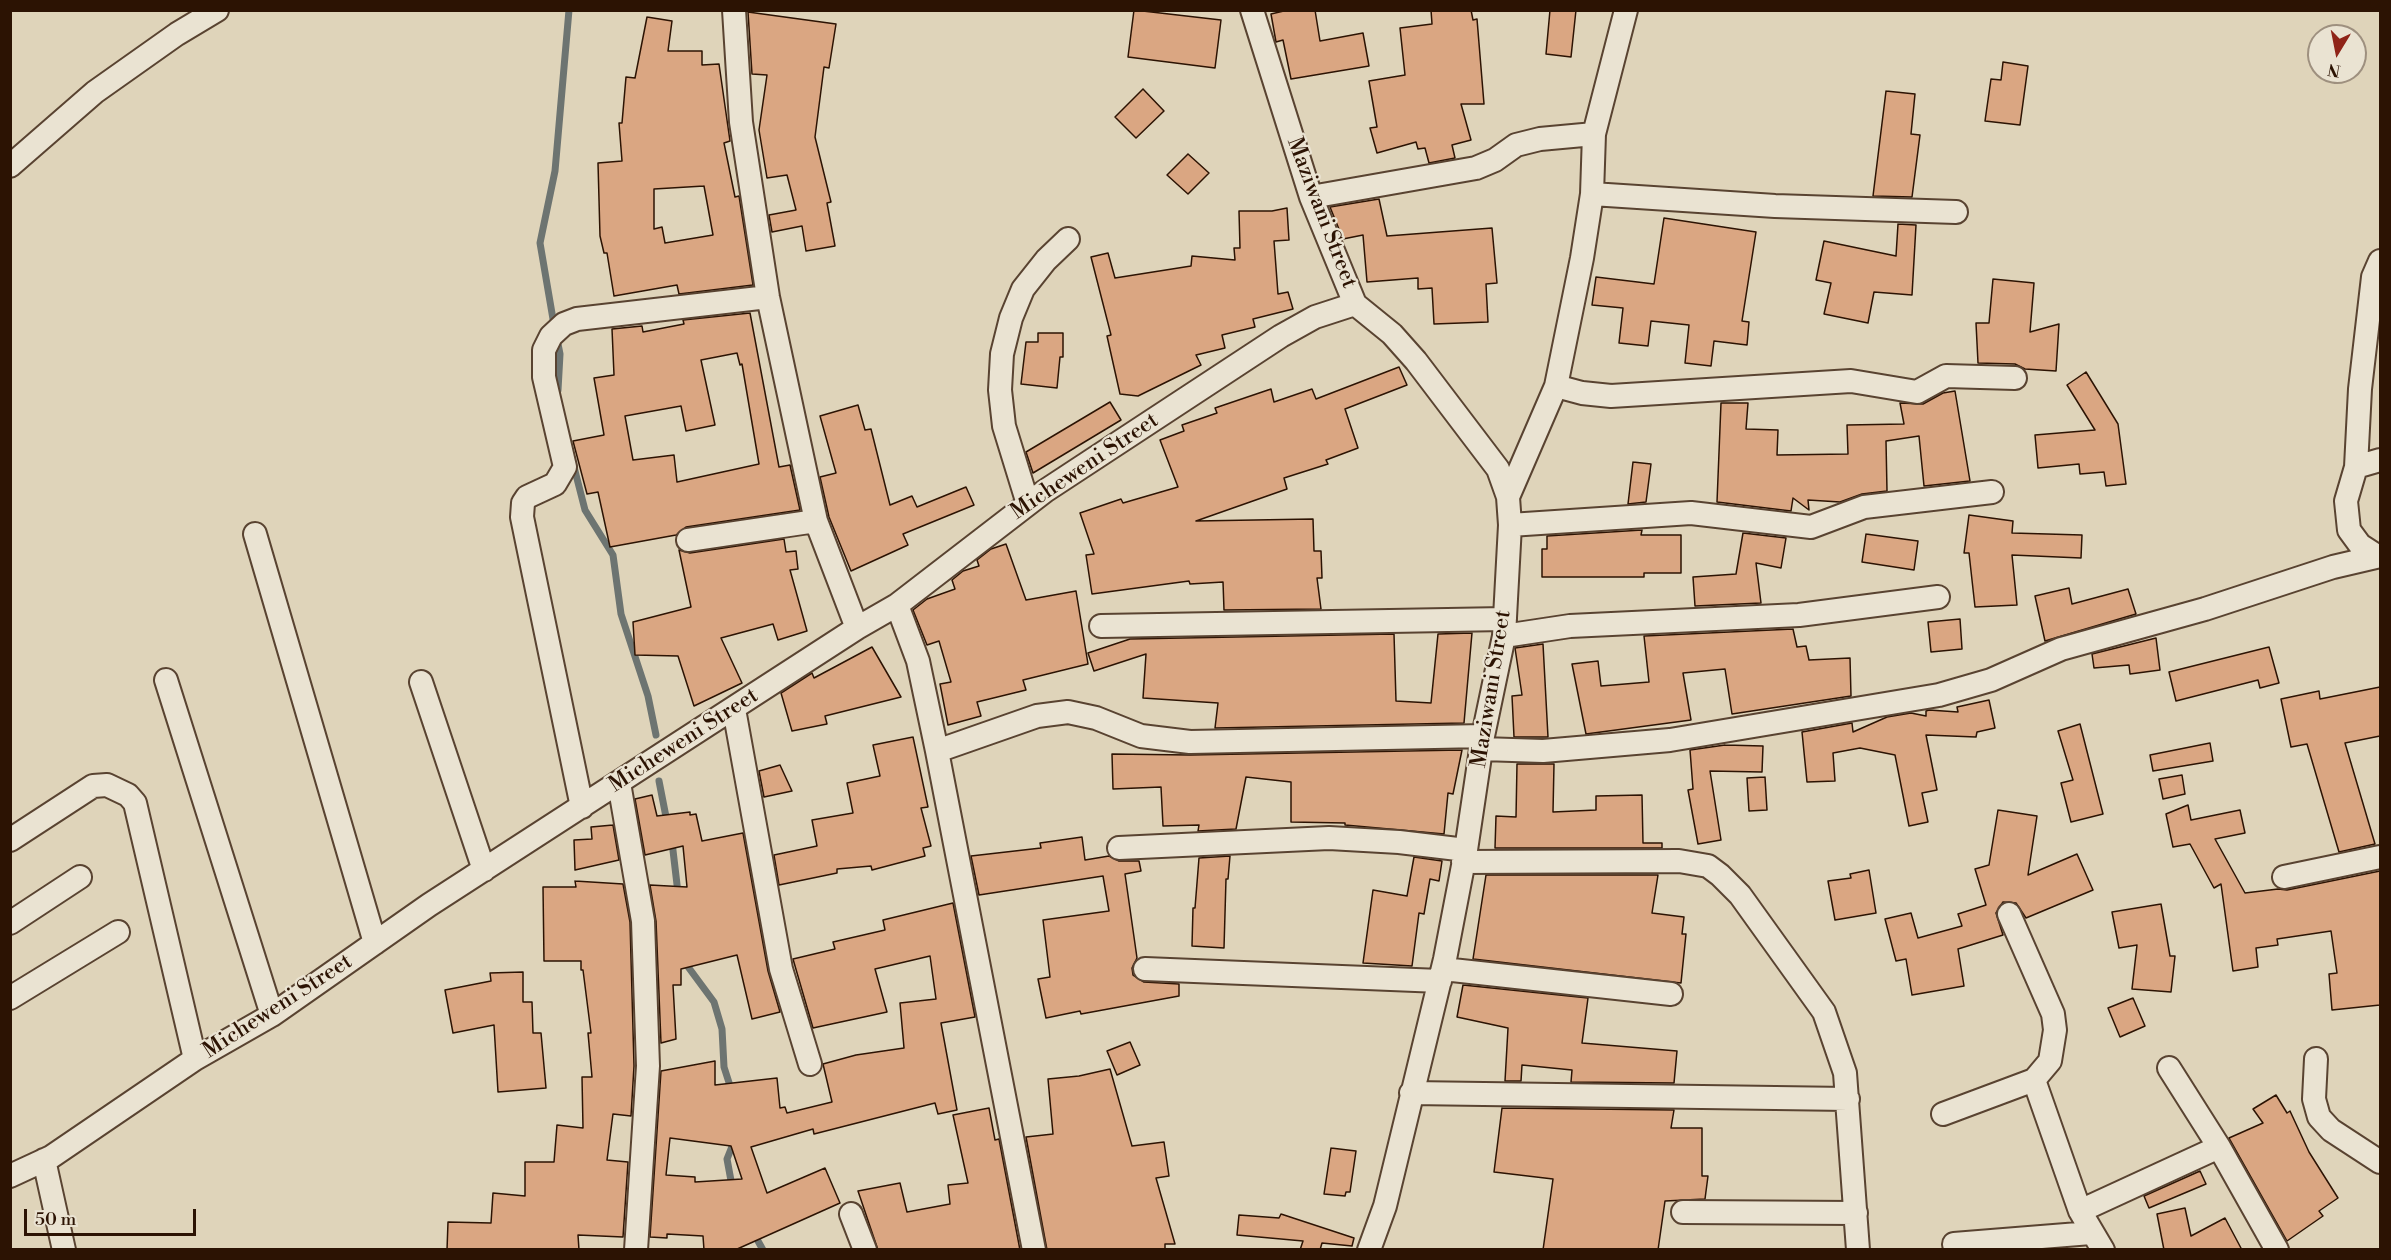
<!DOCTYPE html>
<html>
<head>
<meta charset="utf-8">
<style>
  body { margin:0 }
  #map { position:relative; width:2391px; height:1260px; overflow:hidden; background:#dfd4ba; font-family:"Libre Bodoni",serif }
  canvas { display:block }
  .frame { position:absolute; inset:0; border:12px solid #2c1303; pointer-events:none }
  .north { position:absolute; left:2307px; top:24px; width:60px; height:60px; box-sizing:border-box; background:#eae3d2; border:2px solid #9e907f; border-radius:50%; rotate:190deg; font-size:16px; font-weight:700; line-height:24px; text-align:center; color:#2c1303 }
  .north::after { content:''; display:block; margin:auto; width:21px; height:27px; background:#8f2418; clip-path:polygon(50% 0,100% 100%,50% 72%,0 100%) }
  .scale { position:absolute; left:24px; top:1209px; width:172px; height:27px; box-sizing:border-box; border:3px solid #2c1303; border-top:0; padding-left:8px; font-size:18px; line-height:21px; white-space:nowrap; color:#2c1303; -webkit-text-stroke:4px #eae3d2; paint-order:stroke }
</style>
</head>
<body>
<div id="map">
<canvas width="2391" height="1260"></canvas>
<div class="frame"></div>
<div class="north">N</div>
<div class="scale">50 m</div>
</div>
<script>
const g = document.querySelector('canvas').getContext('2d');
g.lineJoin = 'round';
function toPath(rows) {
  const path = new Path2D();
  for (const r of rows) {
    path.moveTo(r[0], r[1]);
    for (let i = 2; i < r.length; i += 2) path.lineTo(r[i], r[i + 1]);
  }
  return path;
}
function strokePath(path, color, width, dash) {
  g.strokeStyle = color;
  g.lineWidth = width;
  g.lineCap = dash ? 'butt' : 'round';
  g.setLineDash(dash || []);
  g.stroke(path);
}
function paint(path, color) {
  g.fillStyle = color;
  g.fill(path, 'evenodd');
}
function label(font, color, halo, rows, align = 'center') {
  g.font = font + ' "Libre Bodoni",serif';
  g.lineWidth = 4.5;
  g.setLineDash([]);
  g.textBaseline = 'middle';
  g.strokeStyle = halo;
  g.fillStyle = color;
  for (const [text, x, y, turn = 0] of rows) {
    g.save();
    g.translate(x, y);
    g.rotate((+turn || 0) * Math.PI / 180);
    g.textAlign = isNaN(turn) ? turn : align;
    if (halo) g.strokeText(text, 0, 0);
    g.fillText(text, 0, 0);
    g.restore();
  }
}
const stream = toPath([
  [554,325,540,243,555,171,569,10],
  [557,339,560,354,558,390],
  [573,463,585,510,613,555,621,614,648,696,656,735],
  [659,781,667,822],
  [672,842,678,893],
  [683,960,714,1002,722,1029,724,1067,732,1092],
  [732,1186,727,1159,735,1139],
  [753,1232,763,1250]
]);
const building = toPath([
  [1134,10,1221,20,1215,68,1128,57,1134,10],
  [1288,10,1315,10,1320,41,1363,33,1369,66,1291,79,1283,40,1276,42,1271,14,1288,10],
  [1431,10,1471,10,1473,20,1477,19,1484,104,1461,104,1471,140,1452,145,1455,158,1429,163,1425,148,1418,149,1416,142,1377,153,1370,128,1377,127,1369,81,1405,75,1400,28,1432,24,1431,10],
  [1550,10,1576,10,1571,57,1546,54,1550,10],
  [748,12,836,24,829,68,824,67,815,137,831,202,827,203,835,246,806,251,802,226,772,232,769,215,796,210,787,175,767,178,759,130,767,75,752,74,748,12],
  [647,17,672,21,668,51,702,51,702,65,719,64,730,141,724,143,735,197,739,196,753,285,679,294,677,285,614,296,607,253,604,253,600,236,598,163,622,161,619,123,622,123,626,77,635,78,647,17],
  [704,186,713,235,665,243,662,227,654,229,654,189,704,186],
  [2003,62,2028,66,2020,125,1985,121,1991,79,2001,80,2003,62],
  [1143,89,1164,111,1136,138,1115,117,1143,89],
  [1886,91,1915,94,1911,134,1920,135,1912,197,1873,196,1886,91],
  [1188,154,1209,173,1188,194,1167,175,1188,154],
  [1379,199,1387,236,1492,228,1497,283,1486,284,1488,322,1434,324,1432,288,1418,289,1418,278,1367,282,1363,235,1343,239,1330,207,1379,199],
  [1287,208,1289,240,1274,241,1278,294,1288,292,1293,309,1253,319,1255,327,1222,335,1225,348,1196,355,1201,365,1138,396,1120,394,1107,336,1111,335,1091,257,1108,253,1115,278,1191,266,1192,256,1235,260,1234,248,1240,248,1239,211,1272,211,1287,208],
  [1664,218,1756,232,1742,321,1749,322,1747,345,1714,341,1711,366,1685,363,1689,325,1651,321,1648,346,1619,343,1623,308,1592,305,1596,277,1654,284,1664,218],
  [1898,224,1916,225,1912,295,1874,292,1868,323,1824,314,1831,283,1816,280,1824,241,1896,256,1898,224],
  [1993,279,2034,283,2030,332,2059,324,2056,371,2025,369,2015,364,1978,363,1976,323,1989,323,1993,279],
  [750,313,779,467,790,465,800,510,686,527,676,535,610,547,598,492,587,494,573,441,604,435,594,378,614,375,612,329,642,326,643,332,684,324,683,320,750,313],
  [737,353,740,365,742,364,759,464,677,482,674,455,633,460,625,416,681,406,686,431,715,425,701,360,737,353],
  [1038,333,1063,333,1063,357,1060,357,1057,388,1021,384,1026,342,1038,342,1038,333],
  [1399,367,1407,385,1345,409,1358,448,1326,460,1328,464,1284,478,1287,489,1196,521,1313,519,1314,551,1321,551,1322,578,1317,578,1321,609,1224,610,1223,582,1190,584,1189,581,1092,594,1086,555,1094,554,1080,513,1121,499,1123,503,1178,487,1160,440,1184,431,1182,425,1217,413,1215,408,1271,389,1274,402,1312,389,1316,399,1399,367],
  [2086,372,2118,424,2126,484,2106,486,2104,472,2080,474,2079,464,2038,468,2035,435,2095,430,2067,385,2086,372],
  [1955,391,1970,481,1924,486,1919,436,1886,441,1887,491,1862,494,1840,502,1808,500,1809,510,1793,498,1791,511,1717,502,1721,403,1748,403,1746,429,1778,430,1777,455,1848,454,1847,425,1904,424,1900,403,1923,404,1943,393,1955,391],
  [1110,402,1121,420,1033,473,1026,452,1110,402],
  [858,405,865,430,871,429,890,505,912,496,917,507,966,487,974,505,903,534,908,545,851,571,829,517,820,477,836,473,820,416,858,405],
  [1633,462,1651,464,1646,502,1628,504,1633,462],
  [1969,515,2013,521,2012,533,2082,535,2081,558,2012,555,2017,605,1975,607,1969,553,1964,553,1969,515],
  [1642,530,1641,535,1681,535,1681,573,1644,573,1644,577,1542,577,1542,549,1547,549,1547,536,1642,530],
  [1743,533,1786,538,1781,568,1756,563,1761,603,1695,606,1693,577,1736,574,1743,533],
  [1866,534,1918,541,1914,570,1862,562,1866,534],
  [784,539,786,552,796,551,798,569,790,570,807,631,778,640,773,624,721,638,742,683,694,706,678,656,635,655,633,622,691,607,679,550,690,553,784,539],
  [1006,544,1026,600,1076,591,1088,664,1023,680,1026,690,977,702,981,716,948,725,940,684,951,682,939,641,927,645,913,610,927,599,955,589,952,580,963,571,979,566,977,560,991,549,1006,544],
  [2069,588,2072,604,2128,589,2136,614,2045,641,2035,596,2069,588],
  [1960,619,1962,649,1931,652,1928,622,1960,619],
  [1793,629,1797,647,1806,646,1809,660,1850,658,1851,696,1732,714,1725,669,1683,673,1691,720,1586,734,1572,664,1598,661,1601,686,1649,682,1644,636,1793,629],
  [1472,633,1464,723,1215,728,1218,703,1143,698,1146,654,1094,671,1088,653,1130,639,1394,634,1396,701,1431,703,1438,634,1472,633],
  [2156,638,2160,670,2130,674,2129,665,2094,668,2092,654,2156,638],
  [1543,644,1548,737,1514,737,1512,696,1522,695,1515,648,1543,644],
  [872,647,901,697,825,716,827,724,792,731,781,693,812,673,814,678,872,647],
  [2269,647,2279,683,2260,688,2258,680,2176,701,2169,672,2269,647],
  [2380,687,2380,736,2345,743,2375,844,2339,852,2307,744,2291,747,2281,699,2319,691,2320,699,2380,687],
  [1989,700,1995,728,1977,732,1976,737,1926,735,1937,790,1922,793,1928,822,1909,826,1895,755,1860,748,1833,753,1835,781,1807,782,1802,732,1852,723,1853,732,1887,717,1911,713,1926,716,1926,711,1929,710,1958,712,1957,707,1989,700],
  [2080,724,2103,814,2071,822,2061,783,2073,780,2058,731,2080,724],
  [913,737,928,807,921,808,931,846,923,848,925,856,872,870,871,866,837,869,837,873,779,885,774,855,817,846,812,820,853,813,847,783,880,776,873,745,913,737],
  [2210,743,2213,761,2153,771,2150,755,2210,743],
  [1725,745,1763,746,1762,772,1710,771,1721,840,1698,844,1688,790,1693,789,1690,750,1725,745],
  [1462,750,1453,794,1448,793,1444,834,1345,825,1345,823,1291,822,1291,782,1246,777,1236,829,1198,831,1199,825,1163,826,1161,787,1113,789,1112,754,1190,755,1462,750],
  [1517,764,1554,764,1553,812,1596,810,1596,796,1642,795,1643,843,1662,843,1662,848,1495,848,1496,816,1516,817,1517,764],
  [780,765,792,791,764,797,759,771,780,765],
  [2182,775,2185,794,2163,799,2159,779,2182,775],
  [1765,777,1767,810,1749,811,1747,778,1765,777],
  [652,795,657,816,690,812,690,815,696,814,702,841,743,833,768,971,780,1012,752,1019,737,955,681,969,681,985,673,985,676,1039,661,1043,656,921,650,885,687,887,683,846,645,855,635,799,652,795],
  [2188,805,2191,820,2240,810,2245,833,2215,839,2245,893,2278,889,2287,890,2380,871,2380,1005,2332,1010,2329,974,2337,973,2331,931,2277,939,2278,945,2256,948,2258,967,2233,971,2221,884,2214,888,2190,844,2173,847,2166,814,2188,805],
  [1998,810,2037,816,2028,875,2077,854,2093,890,2026,918,2016,903,2003,902,1996,913,2003,935,1958,949,1964,986,1912,995,1906,959,1896,961,1885,919,1911,913,1918,938,1962,926,1958,914,1986,905,1975,869,1989,865,1998,810],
  [613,825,619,860,575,870,574,840,592,839,591,827,613,825],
  [1082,837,1085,860,1109,856,1119,861,1139,861,1141,871,1125,874,1137,958,1132,968,1133,975,1144,982,1179,984,1179,996,1081,1014,1080,1011,1046,1018,1038,979,1050,977,1043,920,1109,911,1103,876,979,895,971,856,1041,848,1040,843,1082,837],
  [1230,856,1228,879,1226,879,1224,948,1192,946,1193,908,1195,908,1199,858,1230,856],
  [1414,857,1442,861,1439,881,1430,879,1424,914,1419,913,1412,966,1363,963,1373,890,1407,896,1414,857],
  [1869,870,1876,913,1835,920,1828,881,1851,878,1850,874,1869,870],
  [1486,875,1658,875,1652,913,1684,917,1682,934,1686,934,1681,983,1473,959,1486,875],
  [575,881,623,884,630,922,634,1066,631,1116,613,1114,607,1160,628,1162,623,1237,578,1235,579,1250,447,1250,448,1222,491,1223,493,1193,525,1196,525,1162,554,1162,557,1125,583,1128,582,1077,592,1077,588,1033,591,1033,583,970,581,970,581,961,544,961,543,887,576,887,575,881],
  [953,903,975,1017,941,1023,957,1110,938,1114,935,1103,814,1134,813,1129,751,1147,767,1193,825,1168,840,1203,735,1250,704,1250,703,1236,667,1234,667,1238,650,1237,661,1071,715,1061,715,1085,777,1078,780,1108,785,1107,787,1113,832,1102,823,1064,856,1055,904,1048,900,1003,936,999,930,956,875,969,887,1012,813,1028,793,959,835,949,833,942,885,930,883,920,953,903],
  [670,1138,731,1146,742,1179,695,1182,695,1177,666,1175,670,1138],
  [2161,904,2170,956,2175,956,2171,992,2132,989,2137,945,2119,948,2112,912,2161,904],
  [523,972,523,1002,532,1002,533,1033,541,1033,546,1088,498,1092,494,1025,453,1033,445,990,491,981,490,973,523,972],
  [1463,985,1588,998,1582,1043,1677,1051,1674,1083,1571,1082,1572,1070,1522,1065,1521,1081,1505,1081,1508,1028,1457,1017,1463,985],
  [2133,998,2145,1026,2120,1037,2108,1008,2133,998],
  [1130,1042,1140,1065,1117,1075,1107,1051,1130,1042],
  [1110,1069,1132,1146,1164,1142,1169,1176,1156,1178,1175,1244,1165,1244,1165,1250,1047,1250,1026,1137,1053,1134,1048,1079,1079,1076,1110,1069],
  [2276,1095,2287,1113,2290,1111,2309,1152,2338,1198,2319,1211,2323,1216,2287,1241,2229,1138,2263,1123,2253,1109,2276,1095],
  [989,1108,995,1140,999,1139,1020,1250,878,1250,858,1191,900,1183,907,1212,950,1204,948,1185,968,1183,953,1115,989,1108],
  [1502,1108,1674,1110,1671,1128,1702,1128,1702,1176,1708,1176,1705,1199,1665,1201,1658,1250,1543,1250,1553,1179,1494,1172,1502,1108],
  [1331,1148,1356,1151,1350,1192,1346,1192,1345,1196,1324,1194,1331,1148],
  [2200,1171,2206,1184,2149,1208,2144,1196,2200,1171],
  [2185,1208,2191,1236,2225,1218,2242,1250,2164,1250,2157,1214,2185,1208],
  [1281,1214,1354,1238,1352,1246,1322,1243,1320,1250,1300,1250,1303,1241,1237,1235,1239,1215,1279,1218,1281,1214]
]);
const minor = toPath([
  [734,10,741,122,768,297,816,521,857,628],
  [1252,10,1311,197,1355,304,1392,334,1416,361,1498,469,1508,497,1510,525,1504,636,1483,736,1466,850,1445,959,1385,1206,1369,1250],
  [10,166,95,92,177,34,217,10],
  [1592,194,1775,206,1956,212],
  [1311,197,1476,168,1495,160,1516,145,1540,139,1594,134],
  [1556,386,1582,393,1611,396,1851,381,1917,392,1946,376,2015,378],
  [2356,467,2380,460],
  [1508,497,1556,386,1582,258,1592,194,1594,134,1626,10],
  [1028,504,1004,426,1000,390,1002,354,1011,318,1023,289,1046,260,1068,239],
  [1510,525,1691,513,1811,527,1864,507,1992,492],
  [255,534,375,943],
  [688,540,816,521],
  [2377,556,2360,545,2349,530,2346,501,2356,467,2360,389,2373,277,2380,261],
  [897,605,918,661,937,751,1034,1250],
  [1101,626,1505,619],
  [1504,636,1570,626,1799,615,1938,597],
  [166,680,272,1015],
  [421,682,484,870],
  [734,709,781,969,810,1064],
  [1482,749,1543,751,1670,740,1939,695,1991,680,2061,649,2205,609,2333,567,2380,556],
  [937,751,1037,716,1068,712,1096,718,1141,736,1190,742,1483,736],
  [619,783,643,921,648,1066,636,1250],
  [582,807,522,517,523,503,527,497,555,484,565,467,544,377,544,350,551,336,564,324,577,319,768,297],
  [10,840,93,786,107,785,128,795,135,803,195,1059],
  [1119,848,1329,838,1399,842,1466,850],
  [1463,862,1679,861,1708,866,1720,875,1740,895,1824,1012,1845,1073,1858,1250],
  [2284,877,2380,857],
  [10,923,80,877],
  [1145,969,1440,981],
  [1443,969,1671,994],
  [10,998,118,932],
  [2316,1059,2314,1099,2319,1117,2331,1130,2380,1162],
  [2169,1068,2219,1147,2277,1250],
  [2034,1080,2080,1211,2103,1250],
  [1411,1093,1848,1099],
  [1943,1114,2034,1080,2050,1061,2055,1030,2053,1014,2009,914],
  [44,1160,64,1250],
  [10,1176,51,1157,195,1059,272,1015,429,905,857,628,897,605,1045,491,1281,336,1315,317,1355,304],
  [2080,1211,2219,1147],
  [1683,1212,1856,1213],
  [851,1214,865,1250],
  [1954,1244,2091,1233]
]);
const streetNames = [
  ["Maziwani Street",1321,213,69],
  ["Micheweni Street",1085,467,-34],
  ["Maziwani Street",1492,689,-81],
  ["Micheweni Street",684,741,-33],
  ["Micheweni Street",278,1007,-33]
];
strokePath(stream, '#6d7471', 7);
paint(building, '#daa682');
strokePath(building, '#2c1303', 1.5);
strokePath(minor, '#594331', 26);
strokePath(minor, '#eae3d2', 22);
label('22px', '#2c1303', '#eae3d2', streetNames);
</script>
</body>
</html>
